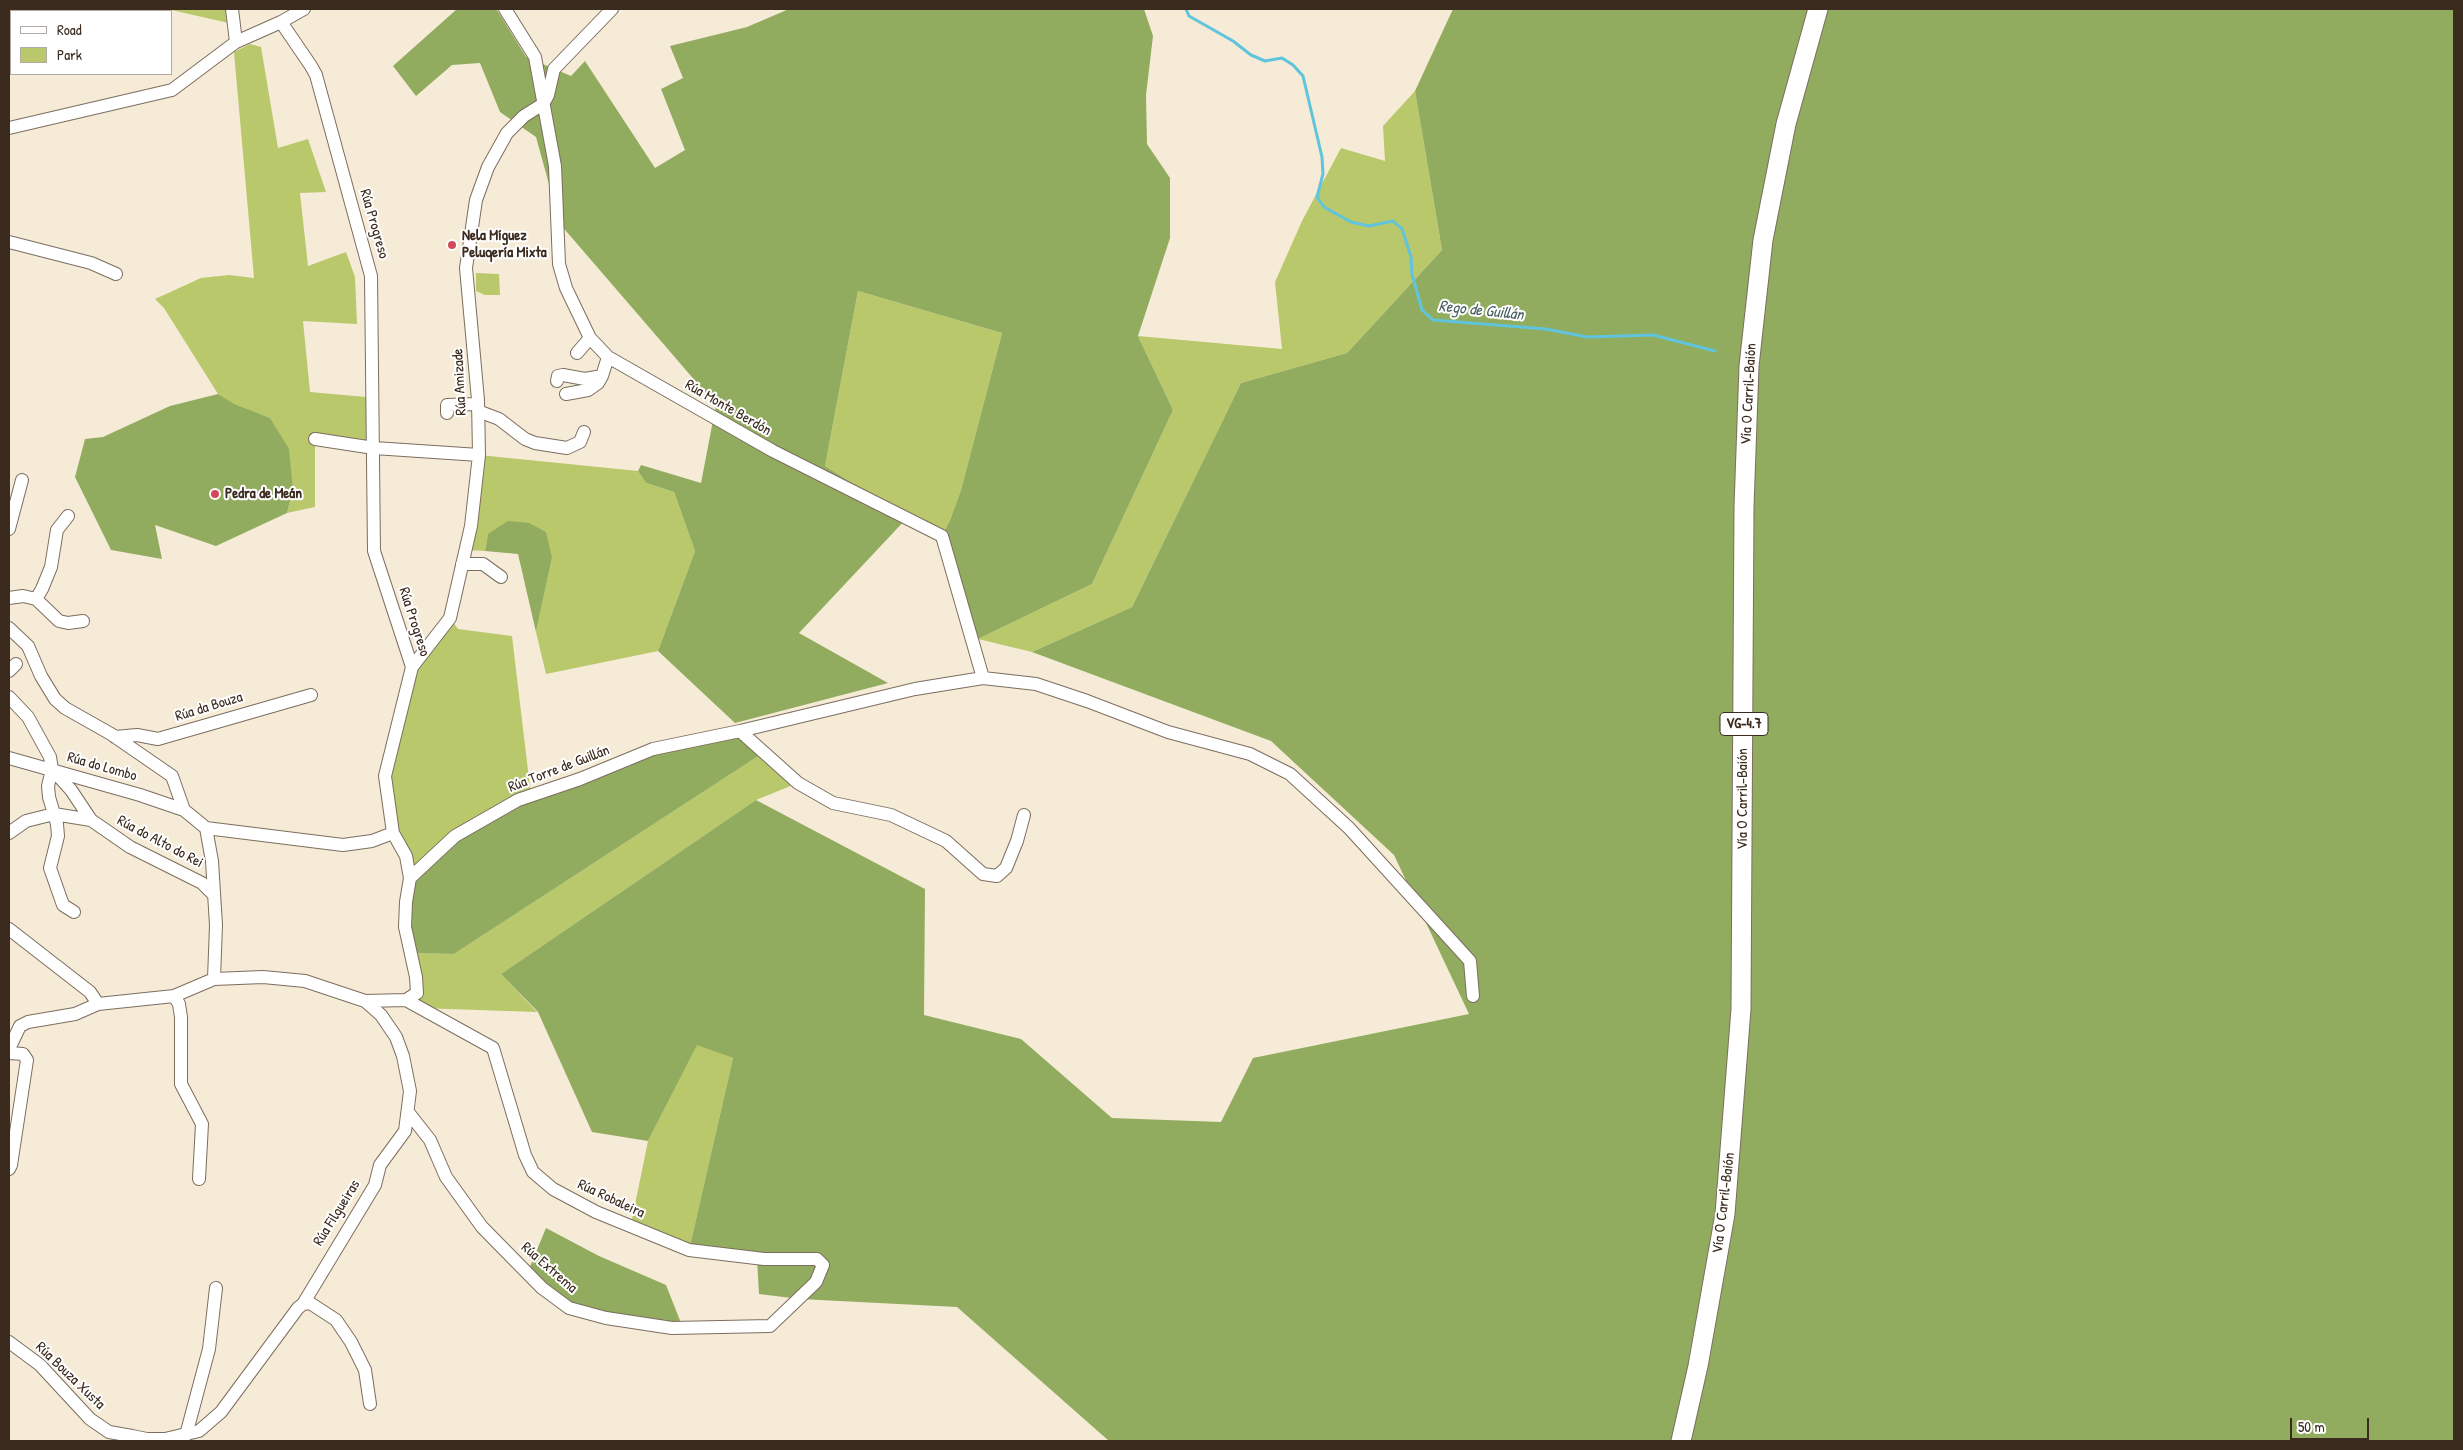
<!DOCTYPE html>
<html>
<head>
<meta charset="utf-8">
<style>
  body { margin:0 }
  #map { position:relative; width:2463px; height:1450px; overflow:hidden; background:#f6ebd7; font-family:"Patrick Hand",sans-serif }
  canvas { display:block }
  .frame { position:absolute; inset:0; border:10px solid #3b2a1e; pointer-events:none }
  .legend { position:absolute; left:10px; top:10px; width:162px; height:65px; box-sizing:border-box; background:#fff; border:1px solid #b1aaa5; margin:0; padding:6px 9px; list-style:none; font-size:15px; color:#3b2a1e }
  .legend li { display:flex; align-items:center; gap:10px; height:25px }
  .legend b { width:25px; border:1px solid #b1aaa5 }
  .scale { position:absolute; left:2290px; top:1418px; width:79px; height:22px; box-sizing:border-box; border:2px solid #3b2a1e; border-top:0; padding-left:6px; font-size:15px; line-height:18px; white-space:nowrap; color:#3b2a1e; -webkit-text-stroke:4px #fff; paint-order:stroke }
</style>
</head>
<body>
<div id="map">
<canvas width="2463" height="1450"></canvas>
<div class="frame"></div>
<ul class="legend">
<li><b style="height:6px;background:#fff"></b>Road</li>
<li><b style="height:14px;background:#b9c86b"></b>Park</li>
</ul>
<div class="scale">50 m</div>
</div>
<script>
const g = document.querySelector('canvas').getContext('2d');
g.lineJoin = 'round';
function paint(path, color) {
  g.fillStyle = color;
  g.fill(path, 'evenodd');
}
function toPath(rows) {
  const path = new Path2D();
  for (const r of rows) {
    path.moveTo(r[0], r[1]);
    for (let i = 2; i < r.length; i += 2) path.lineTo(r[i], r[i + 1]);
  }
  return path;
}
function strokePath(path, color, width, dash) {
  g.strokeStyle = color;
  g.lineWidth = width;
  g.lineCap = dash ? 'butt' : 'round';
  g.setLineDash(dash || []);
  g.stroke(path);
}
function label(font, color, halo, rows, align = 'center') {
  g.font = font + ' "Patrick Hand",sans-serif';
  g.lineWidth = 4;
  g.setLineDash([]);
  g.textBaseline = 'middle';
  g.strokeStyle = halo;
  g.fillStyle = color;
  for (const [text, x, y, turn = 0] of rows) {
    g.save();
    g.translate(x, y);
    g.rotate((+turn || 0) * Math.PI / 180);
    g.textAlign = isNaN(turn) ? turn : align;
    if (halo) g.strokeText(text, 0, 0);
    g.fillText(text, 0, 0);
    g.restore();
  }
}
const green = toPath([
  [167,9,232,9,233,24],
  [250,44,261,47,278,148,308,139,326,192,300,193,308,266,346,252,355,277,357,324,303,321,310,392,366,397,366,443,315,440,315,507,287,513,293,489,270,418,232,405,218,394,164,308,155,299,201,278,229,275,254,278,234,52],
  [1415,91,1442,250,1347,353,1241,383,1132,607,1032,652,978,639,1092,584,1173,410,1138,336,1282,349,1275,282,1302,221,1341,148,1385,161,1383,126],
  [476,273,499,274,500,295,485,295,476,291],
  [858,291,1002,333,961,490,950,520,942,536,906,518,825,466],
  [479,455,638,471,646,483,674,492,695,551,658,651,546,674,536,632,552,558,488,534,485,551,466,550],
  [450,618,458,629,512,636,531,796,410,878,393,833,385,776,412,667],
  [763,753,798,783,756,800,501,974,537,1012,419,1008,410,953,454,954],
  [697,1044,733,1058,689,1250,631,1224,648,1141]
]);
const forest = toPath([
  [457,9,497,10,526,57,571,76,585,61,655,168,685,150,661,89,683,78,670,46,747,27,789,9,1144,9,1153,36,1146,95,1147,144,1170,178,1170,238,1138,336,1173,410,1092,584,978,639,942,536,950,520,961,490,1002,333,858,291,825,466,907,518,799,633,888,683,735,723,658,651,695,551,674,492,646,483,638,471,641,465,701,483,716,405,560,224,536,137,500,112,480,63,452,65,416,96,393,66],
  [1453,9,2454,9,2454,1441,1109,1441,957,1307,800,1299,759,1294,757,1259,689,1250,733,1058,697,1045,648,1141,592,1132,538,1012,501,974,756,800,925,889,924,1015,1021,1039,1112,1118,1221,1122,1253,1058,1469,1014,1394,855,1271,741,1032,652,1132,607,1241,383,1347,353,1442,250,1415,91],
  [218,394,234,404,270,418,289,449,293,489,287,513,216,546,155,525,162,559,111,550,75,477,85,439,103,437,170,406],
  [508,521,529,523,546,532,552,558,536,632,518,554,485,551,488,534],
  [740,731,763,753,454,954,410,953,410,878,455,836,531,796,653,749],
  [546,1228,599,1256,666,1285,681,1323,613,1319,552,1295,527,1274]
]);
const stream = toPath([
  [1186,9,1189,16,1233,41,1251,55,1265,61,1282,58,1293,65,1303,76,1322,157,1323,174,1317,197,1324,207,1351,222,1369,226,1393,221,1402,229,1411,257,1412,274,1422,310,1433,320,1546,329,1587,337,1653,335,1715,351]
]);
const minor = toPath([
  [232,9,236,42],
  [505,9,535,57,555,166,559,264,566,288,590,338,608,357,773,451,942,536,983,678],
  [281,22,311,66,316,75,371,276,374,551,412,667,385,776,393,833,406,856,410,878,406,902,405,927,416,977,417,993,406,1000,365,1001],
  [543,104,548,95,554,69,612,9],
  [9,128,172,90,236,42,281,22,304,9],
  [9,242,91,263,116,274],
  [577,353,590,338],
  [557,381,558,376,563,375,585,379,602,376,608,357],
  [566,394,588,390,598,383,602,376],
  [478,411,499,419,525,439,535,443,567,448,580,442,584,432],
  [447,413,447,405,478,404],
  [315,439,374,448,479,455],
  [9,529,22,480],
  [462,564,483,564,501,577],
  [9,598,23,596,36,599,42,589,51,567,57,530,68,516],
  [36,599,59,621,68,623,83,621],
  [9,628,28,646,41,676,55,699,65,708,111,734,172,776,184,810,206,828,212,861,216,925,214,979],
  [412,667,450,618,471,526,479,455,478,400,466,268,476,200,488,167,507,133,524,116,543,104],
  [9,671,16,664],
  [9,697,28,717,50,757,52,769,48,786,49,797,57,824,58,836,50,868,63,905,74,912],
  [740,731,798,783,833,803,891,815,946,841,983,874,997,876,1006,868,1017,841,1024,815],
  [115,737,137,735,158,739,311,695],
  [9,758,140,795,184,810],
  [52,769,71,790,91,820],
  [206,828,343,845,372,841,393,833],
  [9,833,26,821,54,814,91,820,130,847,202,883,213,894],
  [410,878,455,836,518,800,580,779,653,749,740,731,915,689,983,678,1036,684,1087,701,1168,732,1250,754,1290,774,1349,828,1470,961,1473,996],
  [9,929,90,992,98,1004],
  [174,996,179,1004,181,1017,181,1084,202,1124,199,1179],
  [406,1000,493,1048,525,1155,533,1172,553,1189,596,1212,689,1250,764,1259,817,1259,823,1265,816,1282,770,1326,672,1328,606,1318,569,1308,542,1288,482,1227,446,1177,430,1140,408,1112],
  [9,1049,20,1026,28,1022,75,1014,98,1004,174,996,214,979,263,977,305,981,365,1001,381,1015,396,1037,403,1056,410,1091,405,1131,380,1165,375,1185,303,1304,298,1308,221,1412,199,1431,165,1439,147,1439,132,1436],
  [9,1053,23,1054,27,1060,11,1165,9,1169],
  [303,1304,310,1303,336,1320,351,1342,365,1370,370,1404],
  [9,1342,40,1365,90,1419,109,1432,132,1436,137,1441],
  [186,1435,209,1349,216,1288]
]);
const highway = toPath([
  [1681,1441,1698,1366,1725,1214,1741,1009,1744,507,1749,366,1763,240,1786,124,1818,9]
]);
const markers = [
  [452,245,5,"#d1495b"],
  [215,494,5,"#d1495b"]
];
const shields = [
  [1744,724,48]
];
const shieldNames = [
  ["VG-4.7",1744,724]
];
const streetNames = [
  ["Rúa Progreso",374,224,74],
  ["Rúa Amizade",460,382,-93],
  ["Vía O Carril-Baión",1749,394,-87],
  ["Rúa Monte Berdón",728,408,30],
  ["Rúa Progreso",414,622,72],
  ["Rúa da Bouza",209,707,-17],
  ["Rúa do Lombo",102,767,16],
  ["Rúa Torre de Guillán",559,769,-21],
  ["Vía O Carril-Baión",1743,799,-90],
  ["Rúa do Alto do Rei",160,842,28],
  ["Rúa Robaleira",611,1199,25],
  ["Vía O Carril-Baión",1724,1203,-83],
  ["Rúa Filgueiras",337,1213,-58],
  ["Rúa Extrema",549,1268,41],
  ["Rúa Bouza Xusta",70,1376,44]
];
const poiNames = [
  ["Nela Míguez",462,236],
  ["Peluqería Mixta",462,253],
  ["Pedra de Meán",225,494]
];
const waterNames = [
  ["Rego de Guillán",1481,311,6]
];
paint(green, '#b9c86b');
paint(forest, '#92ac5f');
strokePath(stream, '#5fc4dc', 3);
strokePath(minor, '#7c6e5f', 14);
strokePath(highway, '#7c6e5f', 21);
strokePath(minor, '#fff', 12);
strokePath(highway, '#fff', 19);
for (const [x, y, r, color] of markers) {
  const dot = new Path2D();
  dot.arc(x, y, r, 0, 2 * Math.PI);
  g.fillStyle = color;
  g.fill(dot);
  strokePath(dot, '#fff', 2);
}
for (const [x, y, w] of shields) {
  const box = new Path2D();
  box.roundRect(x - w / 2, y - 11.5, w, 23, 4);
  g.fillStyle = '#fff';
  g.fill(box);
  strokePath(box, '#3b2a1e', 1);
}
label('bold 14px', '#3b2a1e', null, shieldNames);
label('15px', '#3b2a1e', '#fff', streetNames);
label('bold 15px', '#3b2a1e', '#fff', poiNames, 'left');
label('italic 16px', '#486060', '#fff', waterNames);
</script>
</body>
</html>
